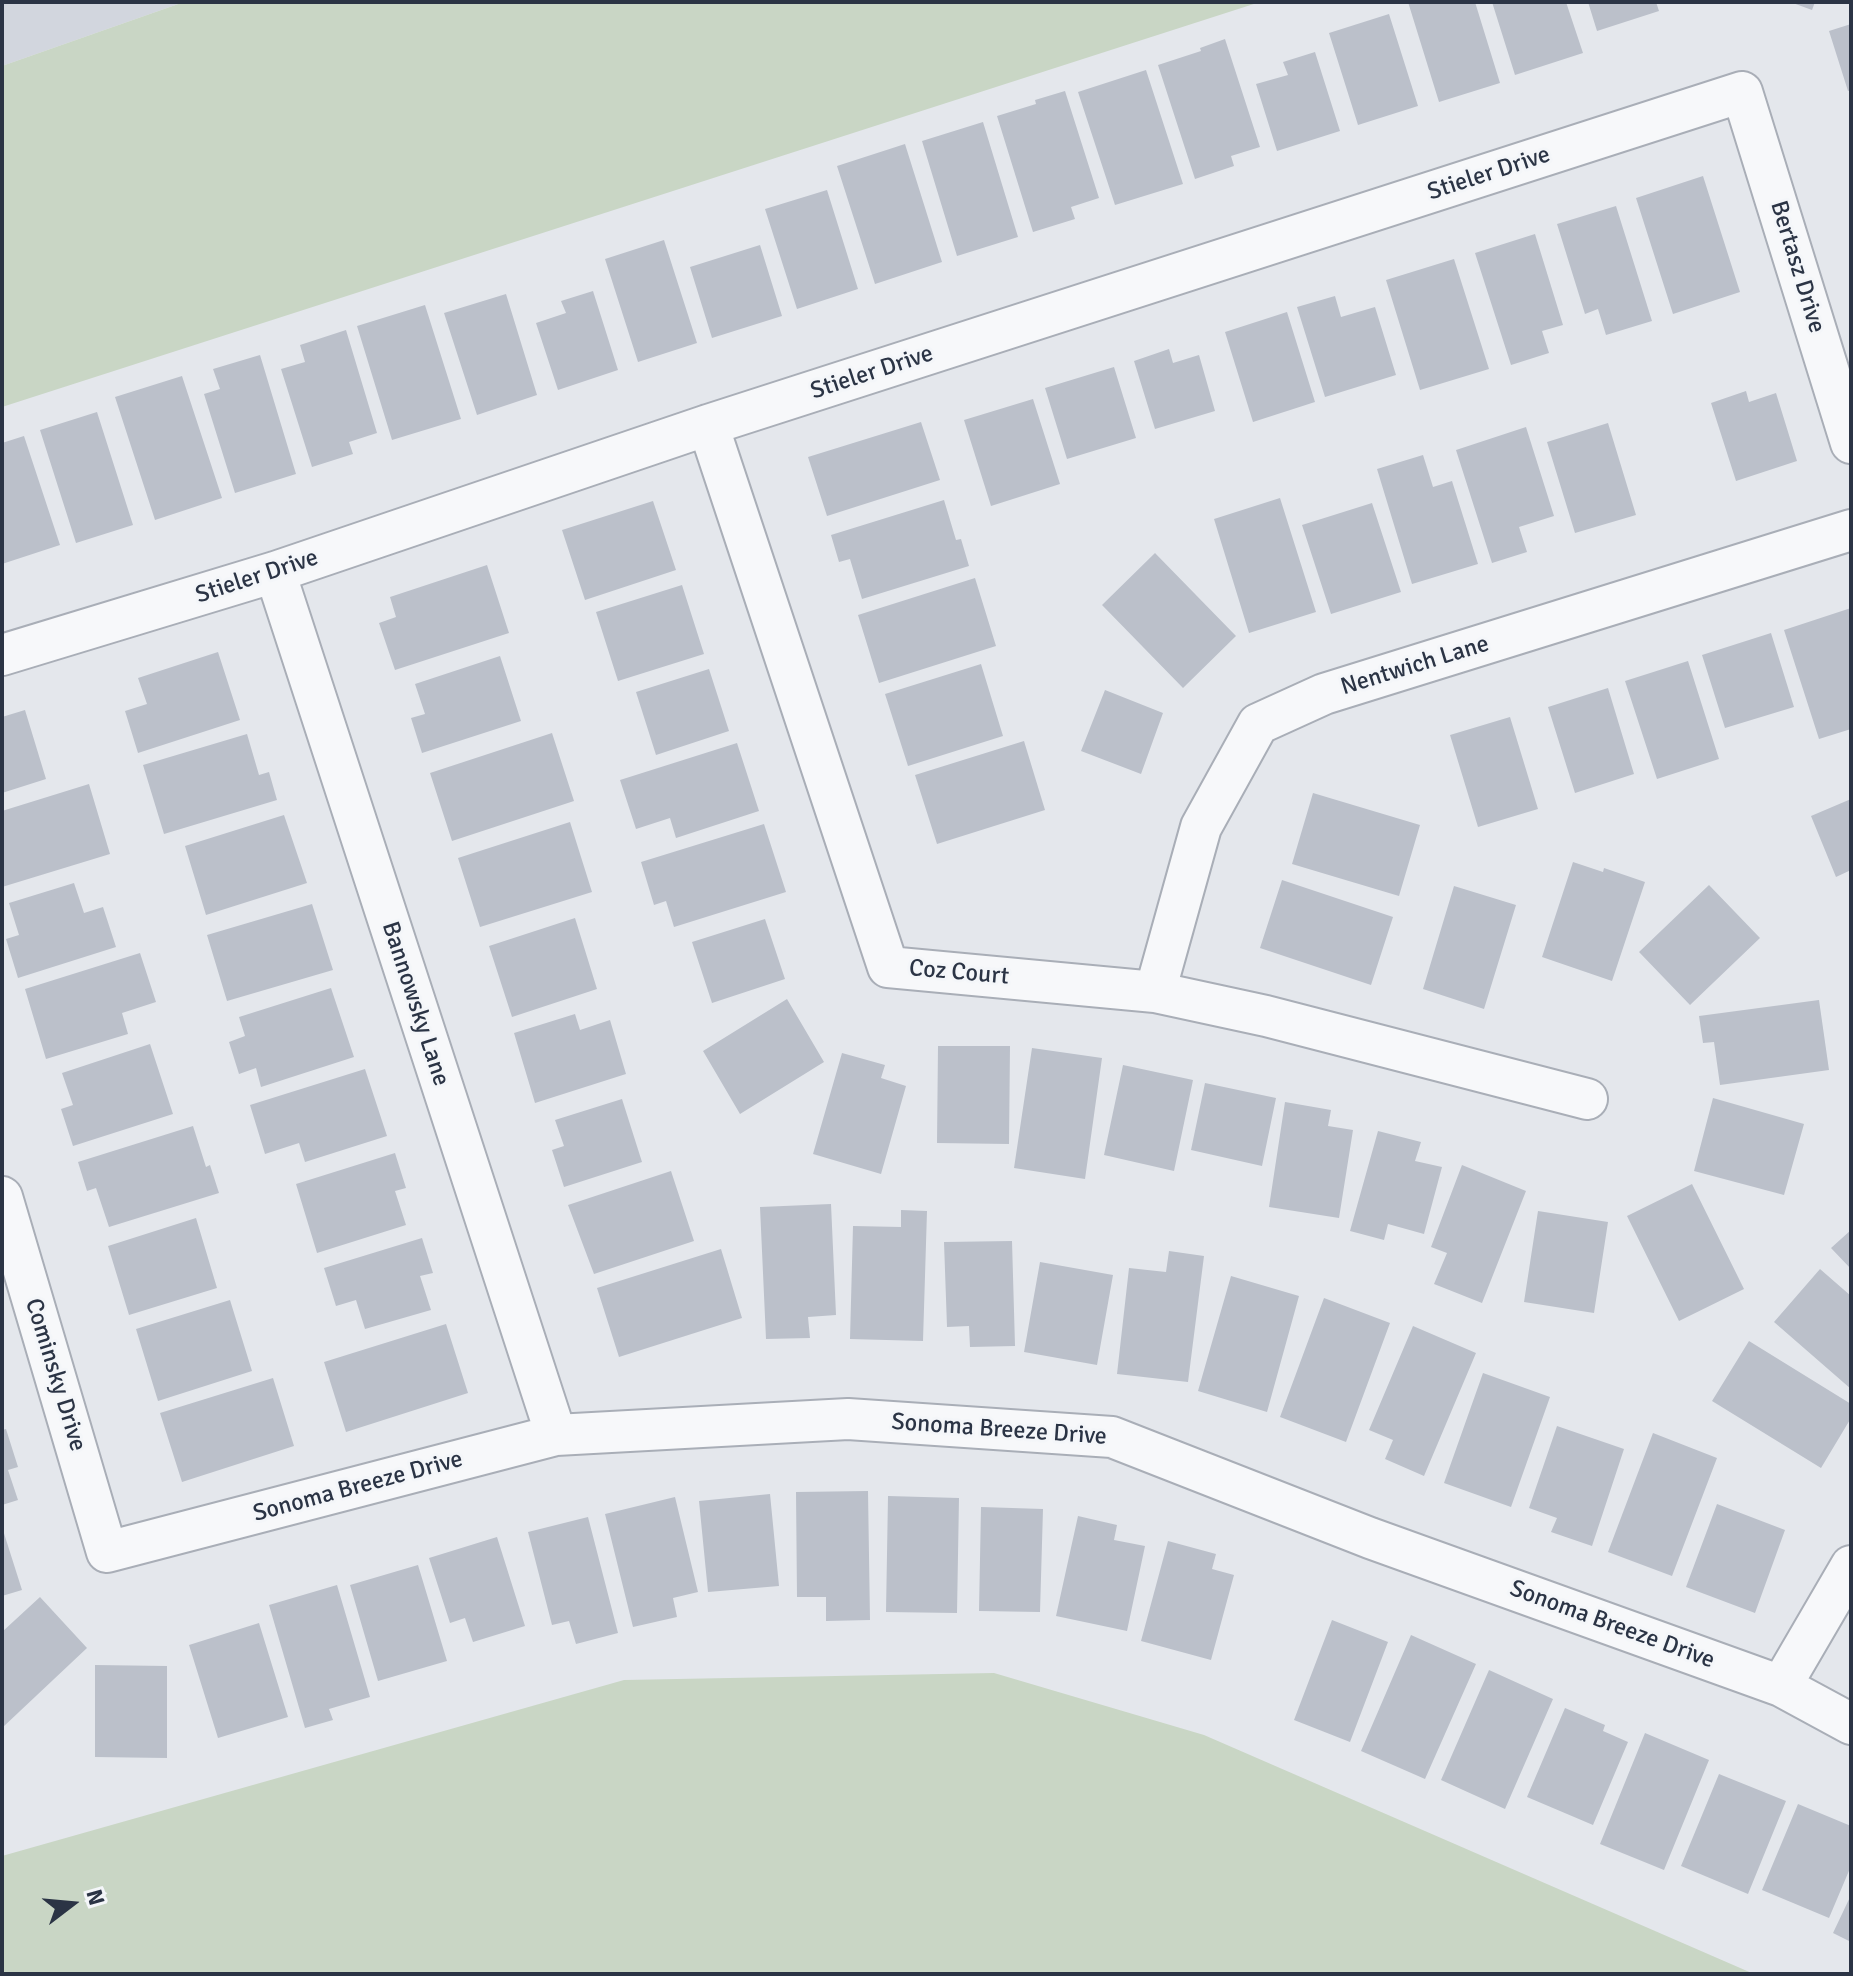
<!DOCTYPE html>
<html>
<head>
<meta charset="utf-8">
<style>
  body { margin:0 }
  #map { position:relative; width:1853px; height:1976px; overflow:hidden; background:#e4e7ec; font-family:Signika,sans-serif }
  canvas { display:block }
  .frame { position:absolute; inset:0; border:4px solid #2b3445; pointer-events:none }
  .north { position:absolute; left:32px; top:1864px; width:80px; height:80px; -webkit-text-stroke:6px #f4f6f9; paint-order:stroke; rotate:74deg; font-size:22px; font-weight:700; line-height:32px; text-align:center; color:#2b3445 }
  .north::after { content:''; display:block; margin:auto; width:28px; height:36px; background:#2b3445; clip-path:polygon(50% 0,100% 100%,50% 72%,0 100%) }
</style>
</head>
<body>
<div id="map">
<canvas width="1853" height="1976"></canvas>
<div class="frame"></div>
<div class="north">N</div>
</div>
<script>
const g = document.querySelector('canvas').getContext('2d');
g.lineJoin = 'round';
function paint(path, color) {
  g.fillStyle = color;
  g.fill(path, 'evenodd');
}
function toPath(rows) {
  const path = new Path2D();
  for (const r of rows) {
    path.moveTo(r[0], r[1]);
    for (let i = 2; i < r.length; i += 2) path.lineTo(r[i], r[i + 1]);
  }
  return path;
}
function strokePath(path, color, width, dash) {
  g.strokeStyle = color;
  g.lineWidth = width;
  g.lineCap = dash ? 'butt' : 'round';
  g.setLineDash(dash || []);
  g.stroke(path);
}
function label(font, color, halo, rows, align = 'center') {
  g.font = font + ' Signika,sans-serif';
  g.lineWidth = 6;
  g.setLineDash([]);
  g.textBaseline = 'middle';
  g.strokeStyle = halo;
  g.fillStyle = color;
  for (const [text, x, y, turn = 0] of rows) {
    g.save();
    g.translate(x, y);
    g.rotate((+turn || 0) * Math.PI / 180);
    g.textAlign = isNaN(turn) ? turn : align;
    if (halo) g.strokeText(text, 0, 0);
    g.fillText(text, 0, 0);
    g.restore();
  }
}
const built = toPath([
  [2,2,184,2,2,66]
]);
const green = toPath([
  [184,2,1260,2,2,407,2,66],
  [994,1673,1204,1735,1754,1974,2,1974,2,1856,624,1680]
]);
const building = toPath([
  [1408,2,1475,2,1500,83,1439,102],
  [1492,2,1566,2,1583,53,1515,75],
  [1588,2,1656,2,1659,11,1597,31],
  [1790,2,1815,2,1812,10],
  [1389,14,1418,106,1358,125,1329,33],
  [1851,24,1851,90,1848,91,1829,31],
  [1225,39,1260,147,1231,156,1234,166,1195,179,1158,65,1201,51,1200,48],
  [1315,52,1340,131,1277,151,1256,84,1288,75,1283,62],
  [1146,70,1183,184,1115,205,1078,92],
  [1065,91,1099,198,1071,207,1075,219,1033,232,997,116,1036,104,1035,100],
  [983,122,1018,237,957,256,922,141],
  [905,144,942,262,875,284,837,166],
  [1703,176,1740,292,1673,314,1636,198],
  [827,190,858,289,797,309,765,209],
  [1616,206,1652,321,1606,335,1598,309,1585,314,1557,224],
  [1535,234,1563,325,1542,331,1549,353,1511,365,1475,253],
  [664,240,697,343,638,362,605,259],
  [760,245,782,316,712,338,690,267],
  [1454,259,1489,369,1420,390,1386,280],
  [593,291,618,370,558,390,536,323,566,313,561,301],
  [506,294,537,395,477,415,444,313],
  [1335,296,1341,317,1375,307,1396,375,1325,397,1297,307],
  [425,305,461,419,392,440,357,326],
  [1287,312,1315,402,1253,422,1225,332],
  [346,330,377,433,349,442,353,454,312,467,281,369,305,362,300,345],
  [1169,349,1173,363,1199,355,1215,411,1155,429,1134,361],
  [260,355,296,474,235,493,204,394,220,389,213,369],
  [1114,367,1136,438,1067,459,1045,388],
  [182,376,222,498,155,520,115,397],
  [1746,391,1749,402,1776,393,1797,461,1736,481,1711,403],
  [1033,399,1060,484,991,506,964,420],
  [97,412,133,525,76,543,40,430],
  [921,422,940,480,827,516,808,457],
  [1608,423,1636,515,1575,533,1547,442],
  [1526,427,1554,516,1519,527,1527,552,1492,563,1456,450],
  [24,436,60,545,2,564,2,443],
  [1423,455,1433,487,1452,481,1478,564,1412,584,1377,469],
  [1280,498,1316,612,1249,633,1214,519],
  [944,500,956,540,961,539,969,566,862,599,850,559,839,562,831,535],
  [653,501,676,570,585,600,562,530],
  [1372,503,1401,592,1331,614,1302,525],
  [1155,553,1236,636,1183,688,1102,605],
  [487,565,509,633,395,670,379,623,396,617,390,597],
  [975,578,996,646,879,683,858,615],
  [682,585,704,654,618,681,596,612],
  [1851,608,1851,729,1819,739,1784,630],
  [1771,633,1794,707,1725,728,1702,655],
  [218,652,240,720,138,753,125,711,147,704,138,678],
  [500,656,521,721,422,753,411,718,425,714,415,684],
  [1688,661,1719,759,1657,779,1625,681],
  [981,664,1003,736,908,766,885,694],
  [709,669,729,731,656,755,636,692],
  [1608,688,1634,774,1575,793,1548,707],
  [1105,690,1163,713,1141,774,1081,751],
  [25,710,46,779,2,793,2,717],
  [1510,717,1538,809,1478,827,1450,735],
  [552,733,574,801,452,841,430,773],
  [247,734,259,775,269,772,277,800,164,834,143,765],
  [1024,741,1045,810,937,844,915,775],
  [737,743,759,811,676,838,670,818,636,829,620,780],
  [89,784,110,854,2,887,2,811],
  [1313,793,1420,825,1399,896,1292,864],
  [1851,799,1851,870,1836,877,1811,816],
  [284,815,307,883,206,915,185,846],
  [570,822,592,892,480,927,458,858],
  [764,824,786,892,674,927,666,901,654,905,641,862],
  [1573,862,1603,872,1604,868,1645,882,1612,981,1542,957],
  [1282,880,1393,917,1371,985,1260,948],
  [74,883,84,913,103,907,116,947,18,978,6,939,19,935,9,903],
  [1709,885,1760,938,1690,1005,1639,952],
  [1454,886,1516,905,1484,1009,1423,989],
  [312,904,333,970,227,1001,207,935],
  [575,918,597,989,512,1017,489,946],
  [765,919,785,979,712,1003,692,942],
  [140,953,156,1002,122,1013,128,1034,46,1059,25,989],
  [331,988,354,1057,261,1087,256,1068,239,1074,229,1042,245,1036,239,1017],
  [787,999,824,1062,740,1114,703,1051],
  [1819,1000,1829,1070,1720,1085,1714,1042,1703,1043,1699,1016],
  [575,1014,580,1030,610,1020,626,1074,535,1103,514,1033],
  [150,1044,173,1114,73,1146,61,1109,73,1105,62,1073],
  [938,1046,1010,1046,1009,1144,937,1143],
  [1032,1048,1102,1058,1085,1179,1014,1168],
  [842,1053,885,1065,881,1078,906,1086,881,1174,813,1154],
  [1123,1065,1193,1080,1174,1171,1104,1155],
  [365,1069,387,1136,305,1162,299,1143,265,1154,250,1105],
  [1205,1083,1276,1098,1262,1166,1191,1150],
  [1713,1098,1804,1124,1784,1195,1694,1171],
  [622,1099,642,1162,564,1187,552,1150,564,1146,555,1120],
  [1285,1102,1331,1110,1328,1126,1353,1130,1339,1218,1269,1207],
  [193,1126,206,1167,210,1165,219,1193,109,1227,96,1188,87,1191,78,1162],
  [1378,1131,1421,1142,1415,1161,1442,1167,1424,1234,1388,1224,1384,1240,1350,1231],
  [395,1153,406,1188,395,1191,406,1225,317,1253,296,1184],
  [1462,1165,1526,1191,1482,1303,1434,1284,1447,1253,1431,1247],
  [671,1171,694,1241,594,1274,568,1205],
  [1692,1184,1744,1289,1679,1321,1627,1216],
  [831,1204,836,1315,808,1317,810,1338,766,1339,760,1207],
  [901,1210,927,1211,923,1341,850,1339,853,1226,901,1227],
  [1538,1211,1608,1222,1594,1313,1524,1302],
  [196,1218,217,1288,129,1315,108,1246],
  [1851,1230,1851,1269,1831,1248],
  [422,1238,433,1273,420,1276,431,1310,365,1329,356,1300,336,1306,324,1268],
  [1012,1241,1015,1346,970,1347,969,1326,947,1327,944,1242],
  [721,1249,742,1318,619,1357,597,1288],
  [1169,1251,1204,1256,1188,1382,1117,1374,1129,1268,1166,1272],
  [1040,1262,1113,1275,1097,1365,1024,1352],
  [1820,1269,1851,1296,1851,1389,1774,1322],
  [1231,1276,1299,1296,1267,1412,1198,1391],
  [1324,1298,1390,1323,1346,1442,1280,1417],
  [230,1300,252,1371,158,1401,136,1329],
  [446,1324,468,1393,346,1432,324,1362],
  [1413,1326,1476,1353,1424,1476,1385,1459,1393,1440,1369,1430],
  [1749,1341,1851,1404,1851,1418,1821,1468,1712,1401],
  [1483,1373,1550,1397,1511,1507,1444,1483],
  [273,1378,294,1446,182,1482,160,1413],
  [1557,1426,1624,1449,1592,1546,1551,1532,1557,1518,1529,1508],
  [6,1429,18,1467,8,1470,18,1500,2,1505,2,1430],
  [1653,1433,1717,1458,1672,1576,1608,1552],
  [868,1491,870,1620,826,1621,826,1597,797,1597,796,1492],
  [770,1494,779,1586,708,1592,699,1501],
  [888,1496,959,1498,957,1613,886,1612],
  [675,1497,698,1592,673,1598,677,1617,633,1627,605,1514],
  [1717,1504,1785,1530,1755,1613,1686,1587],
  [981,1507,1043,1509,1040,1612,979,1611],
  [1078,1516,1117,1525,1114,1540,1145,1546,1127,1631,1056,1616],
  [588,1517,618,1633,576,1644,569,1621,552,1625,528,1532],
  [2,1527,22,1590,2,1596],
  [497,1537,525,1626,473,1642,465,1618,450,1623,429,1558],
  [1168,1541,1216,1554,1212,1569,1234,1575,1211,1660,1141,1641],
  [418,1565,447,1661,378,1681,350,1585],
  [337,1585,370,1697,329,1709,333,1720,305,1728,269,1605],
  [40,1597,87,1648,2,1728,2,1632],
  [1332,1620,1388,1642,1350,1742,1294,1720],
  [259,1623,288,1717,218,1738,189,1645],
  [1411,1635,1476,1664,1425,1779,1361,1751],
  [95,1665,167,1666,167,1758,95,1757],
  [1489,1670,1553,1699,1505,1809,1441,1780],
  [1565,1708,1605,1725,1603,1731,1628,1742,1593,1825,1527,1797],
  [1645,1733,1709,1760,1664,1870,1600,1844],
  [1719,1774,1786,1801,1748,1894,1681,1866],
  [1798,1804,1851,1826,1851,1866,1829,1918,1762,1890],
  [1851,1895,1851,1942,1833,1933]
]);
const minor = toPath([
  [708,425,888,967,1155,992,1266,1016,1587,1099],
  [275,572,556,1435],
  [2,655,275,572,708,425,1742,92,1851,443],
  [1155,992,1201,827,1258,724,1324,694,1851,530],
  [2,1197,107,1552,556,1435,848,1419,1112,1437,1370,1538,1781,1686,1851,1724],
  [1781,1686,1851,1566]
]);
const streetNames = [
  ["Stieler Drive",1489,174,-18],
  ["Bertasz Drive",1797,267,73],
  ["Stieler Drive",872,373,-18],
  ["Stieler Drive",257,577,-18],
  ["Nentwich Lane",1415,666,-17],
  ["Coz Court",959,973,5],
  ["Bannowsky Lane",415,1004,72],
  ["Cominsky Drive",55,1375,73],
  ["Sonoma Breeze Drive",999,1430,4],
  ["Sonoma Breeze Drive",358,1487,-15],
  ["Sonoma Breeze Drive",1612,1625,20]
];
paint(built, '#d2d6de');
paint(green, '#c9d6c5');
paint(building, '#bbc0ca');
strokePath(minor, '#a9aeb7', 44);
strokePath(minor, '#f7f8fa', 40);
label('24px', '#2b3445', '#f4f6f9', streetNames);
</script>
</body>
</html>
